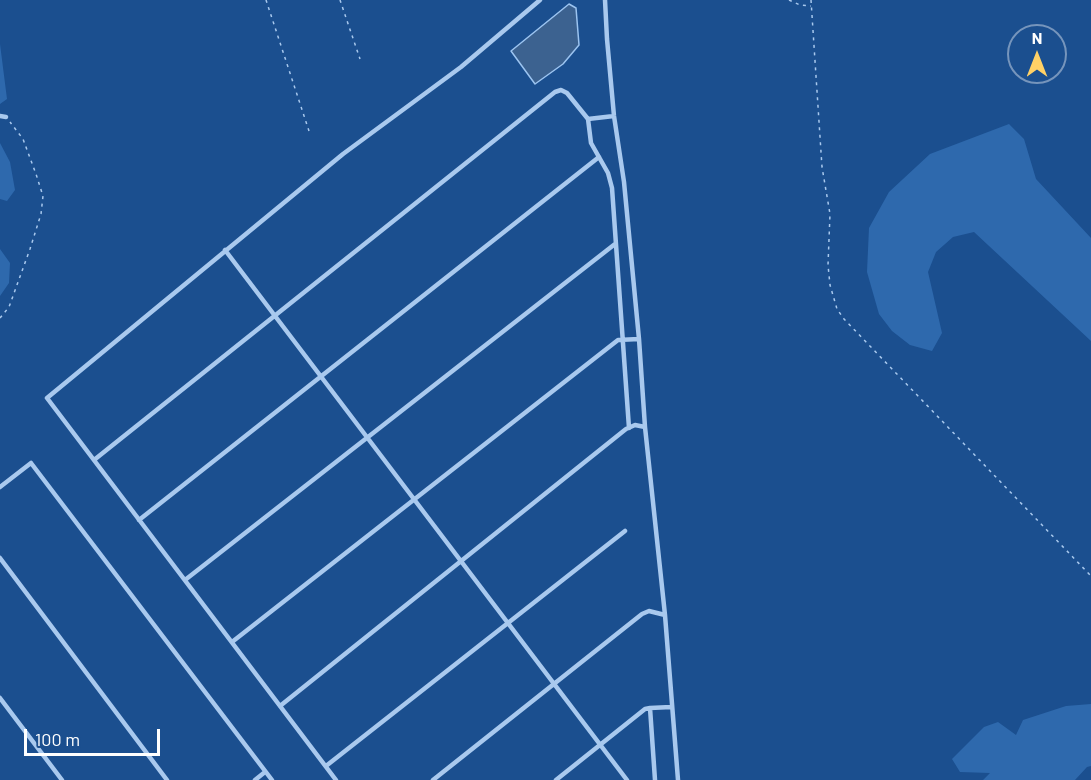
<!DOCTYPE html>
<html>
<head>
<meta charset="utf-8">
<style>
  body { margin:0 }
  #map { position:relative; width:1091px; height:780px; overflow:hidden; background:#1b4f8f; font-family:Barlow,sans-serif }
  canvas { display:block }
  .north { position:absolute; left:1007px; top:24px; width:60px; height:60px; box-sizing:border-box; background:#1b4f8f; border:2px solid #7695bc; border-radius:50%; rotate:0deg; font-size:16px; font-weight:700; line-height:24px; text-align:center; color:#fff }
  .north::after { content:''; display:block; margin:auto; width:21px; height:27px; background:#ffd166; clip-path:polygon(50% 0,100% 100%,50% 72%,0 100%) }
  .scale { position:absolute; left:24px; top:729px; width:136px; height:27px; box-sizing:border-box; border:3px solid #fff; border-top:0; padding-left:8px; font-size:18px; line-height:21px; white-space:nowrap; color:#fff; -webkit-text-stroke:4px #1b4f8f; paint-order:stroke }
</style>
</head>
<body>
<div id="map">
<canvas width="1091" height="780"></canvas>
<div class="north">N</div>
<div class="scale">100 m</div>
</div>
<script>
const g = document.querySelector('canvas').getContext('2d');
g.lineJoin = 'round';
function paint(path, color) {
  g.fillStyle = color;
  g.fill(path, 'evenodd');
}
function toPath(rows) {
  const path = new Path2D();
  for (const r of rows) {
    path.moveTo(r[0], r[1]);
    for (let i = 2; i < r.length; i += 2) path.lineTo(r[i], r[i + 1]);
  }
  return path;
}
function strokePath(path, color, width, dash) {
  g.strokeStyle = color;
  g.lineWidth = width;
  g.lineCap = dash ? 'butt' : 'round';
  g.setLineDash(dash || []);
  g.stroke(path);
}
const green = toPath([
  [0,44,7,99,0,104],
  [1009,124,1024,139,1036,179,1091,238,1091,341,974,232,953,237,936,252,928,272,942,333,932,351,910,345,892,331,879,314,867,272,869,228,889,192,930,154],
  [0,143,10,162,15,190,7,201,0,199],
  [0,249,10,263,9,283,0,296],
  [1091,704,1091,766,1087,767,1075,780,983,780,990,773,960,772,952,759,984,727,998,722,1016,735,1023,720,1066,706]
]);
const water = toPath([
  [569,4,576,8,579,45,563,64,535,84,511,51,569,4]
]);
const path = toPath([
  [266,0,309,131],
  [340,0,360,59],
  [789,0,800,5,811,6],
  [811,0,822,167,830,214,828,265,830,285,837,309,844,319,1091,576],
  [0,318,9,307,30,249,41,214,43,196,36,174,23,139,10,122]
]);
const service = toPath([
  [605,0,607,39,614,116,624,182,639,339,645,427,665,615,678,780],
  [0,116,6,117],
  [588,119,614,116],
  [225,250,627,780],
  [94,460,555,92,561,90,567,93,588,119,591,143,608,173,612,188,629,428],
  [0,487,31,463,272,780],
  [139,520,599,157],
  [0,558,167,780],
  [185,580,615,244],
  [232,642,618,340,639,339],
  [0,698,62,780],
  [280,706,626,429,635,425,645,427],
  [650,708,655,780],
  [326,766,625,531],
  [255,780,265,772],
  [336,780,47,398,343,154,461,67,540,0],
  [433,780,642,614,649,611,665,615],
  [556,780,645,709,650,708,671,707]
]);
paint(green, '#2e69ad');
paint(water, '#3c6290');
strokePath(water, '#9cc4f0', 1.5);
strokePath(path, '#a9c9ee', 1.5, [3, 4.5]);
strokePath(service, '#a9c9ee', 4.5);
</script>
</body>
</html>
